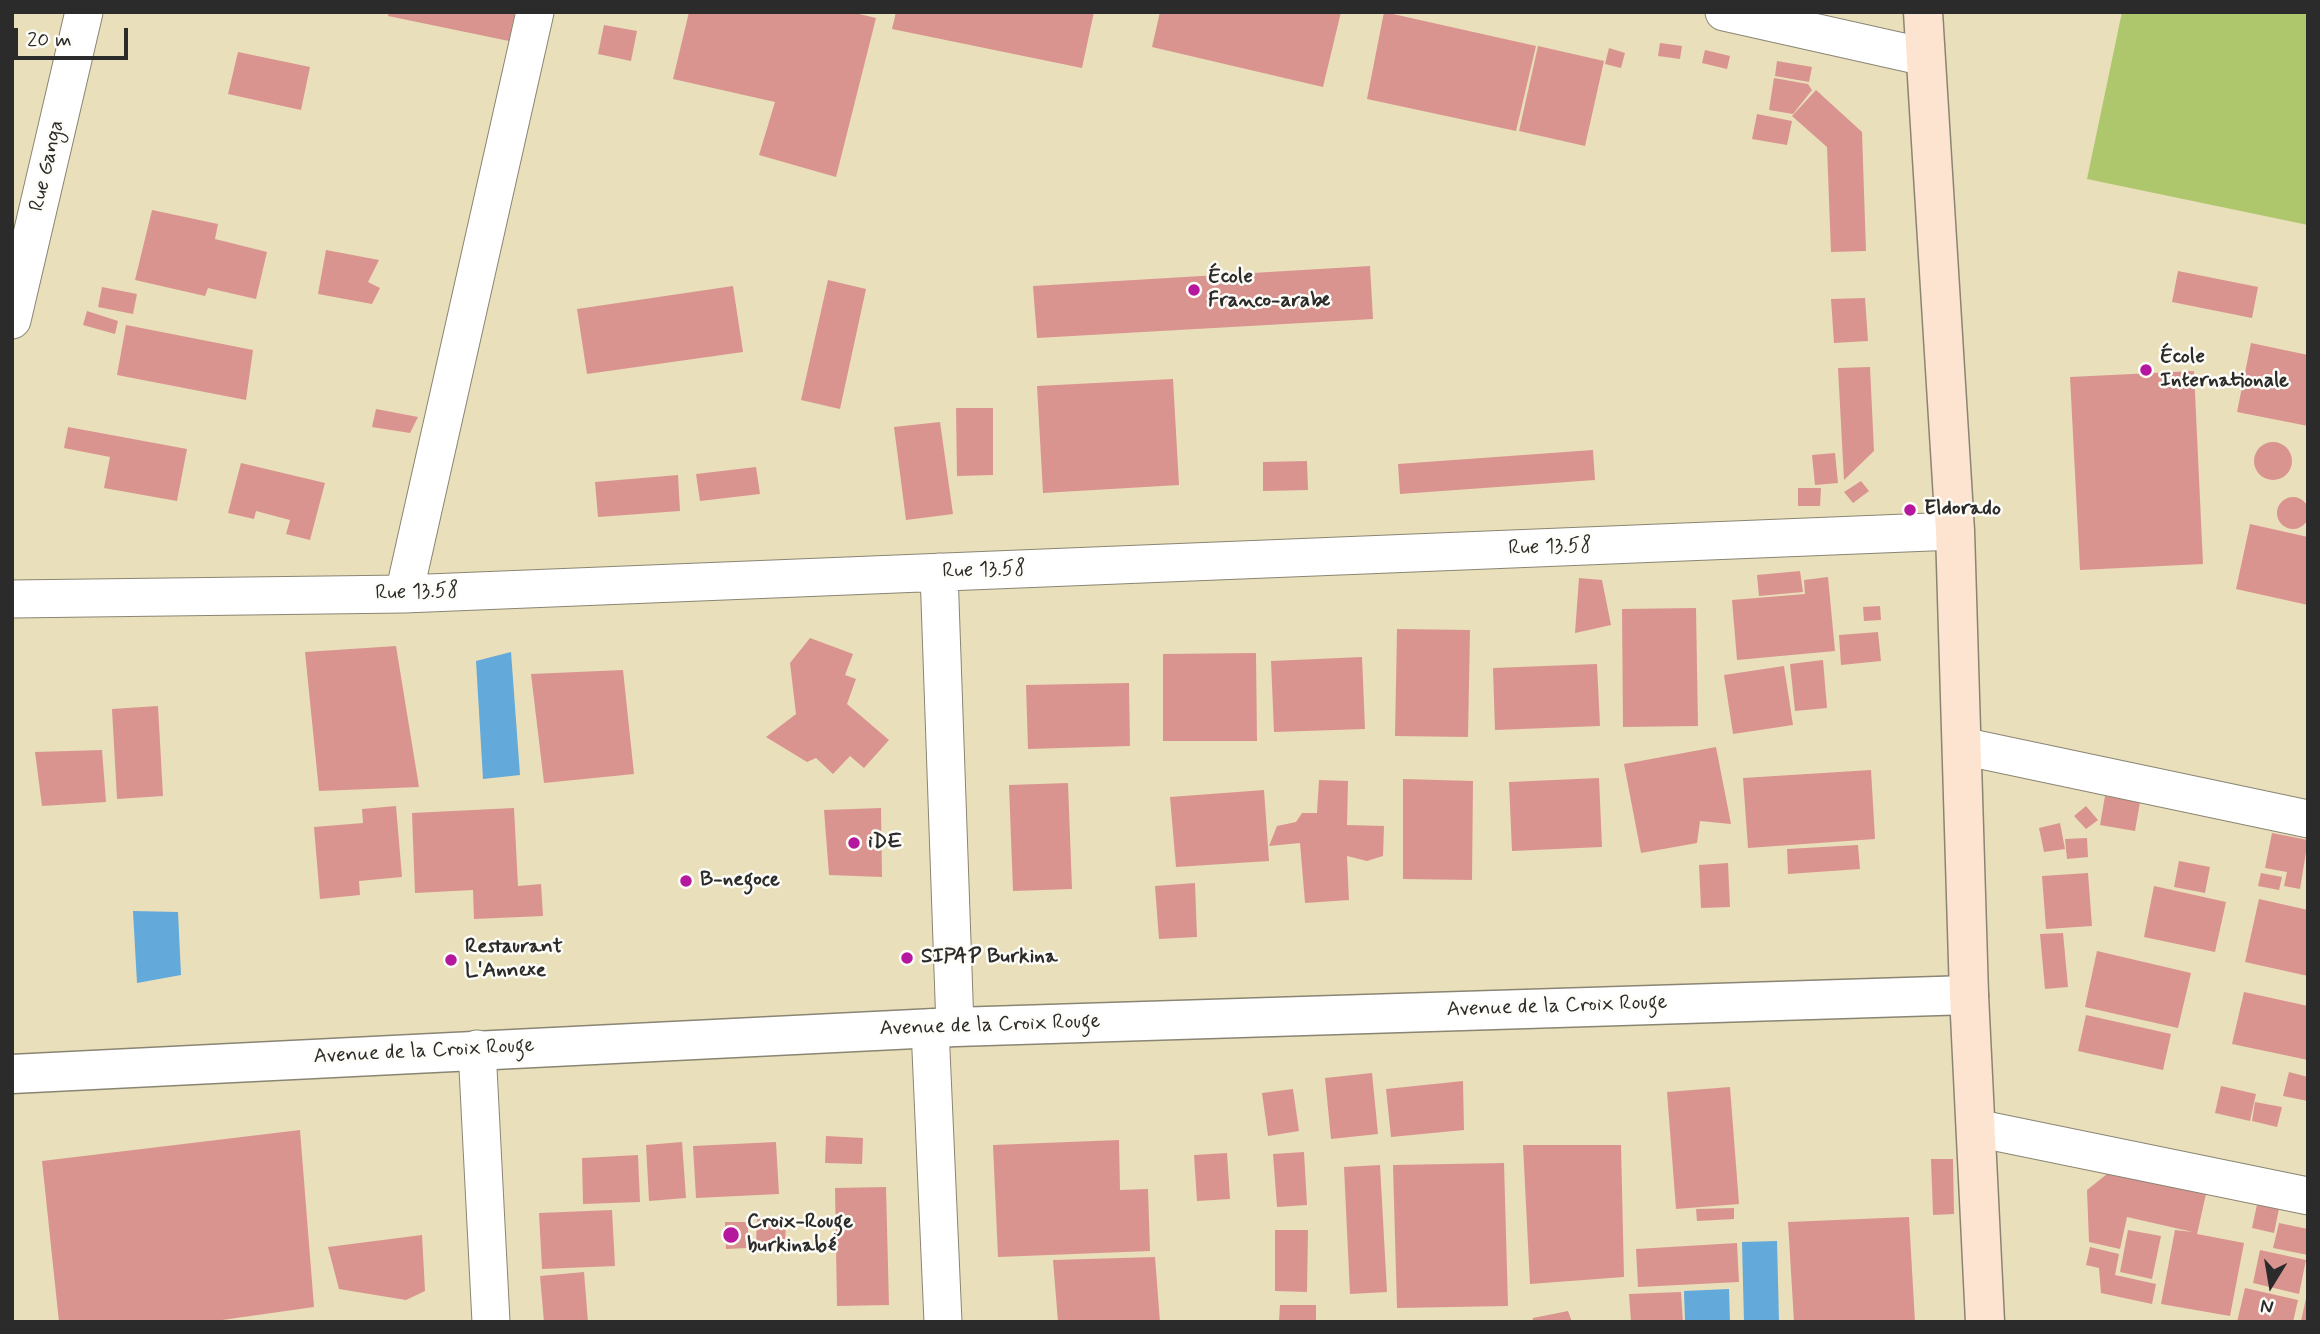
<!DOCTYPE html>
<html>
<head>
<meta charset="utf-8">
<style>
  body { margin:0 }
  #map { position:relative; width:2320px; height:1334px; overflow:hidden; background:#e9dfbb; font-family:Mynerve,sans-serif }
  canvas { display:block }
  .frame { position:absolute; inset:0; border:14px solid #2b2b2b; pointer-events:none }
  .north { position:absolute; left:2236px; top:1250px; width:70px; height:70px; -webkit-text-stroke:5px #fdfcf7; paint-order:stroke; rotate:191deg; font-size:19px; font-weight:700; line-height:28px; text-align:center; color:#2b2b2b }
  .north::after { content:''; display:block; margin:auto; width:24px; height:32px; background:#2b2b2b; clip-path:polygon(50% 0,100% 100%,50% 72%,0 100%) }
  .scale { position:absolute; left:14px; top:28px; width:114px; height:32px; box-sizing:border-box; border:4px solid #2b2b2b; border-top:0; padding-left:9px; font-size:21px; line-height:24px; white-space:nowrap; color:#2b2b2b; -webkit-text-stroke:5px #fdfcf7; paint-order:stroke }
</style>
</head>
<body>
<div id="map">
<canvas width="2320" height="1334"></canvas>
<div class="frame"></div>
<div class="north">N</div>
<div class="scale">20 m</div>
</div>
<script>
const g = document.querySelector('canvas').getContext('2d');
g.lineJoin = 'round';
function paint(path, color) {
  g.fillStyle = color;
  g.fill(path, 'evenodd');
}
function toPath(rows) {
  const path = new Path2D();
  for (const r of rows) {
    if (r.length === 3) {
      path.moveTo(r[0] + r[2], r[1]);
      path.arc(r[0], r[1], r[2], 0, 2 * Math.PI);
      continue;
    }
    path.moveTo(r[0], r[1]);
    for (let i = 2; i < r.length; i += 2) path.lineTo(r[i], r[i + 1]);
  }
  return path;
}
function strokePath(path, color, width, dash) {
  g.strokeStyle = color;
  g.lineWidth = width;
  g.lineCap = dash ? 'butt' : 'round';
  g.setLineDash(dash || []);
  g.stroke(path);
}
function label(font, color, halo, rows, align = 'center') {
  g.font = font + ' Mynerve,sans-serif';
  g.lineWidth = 5;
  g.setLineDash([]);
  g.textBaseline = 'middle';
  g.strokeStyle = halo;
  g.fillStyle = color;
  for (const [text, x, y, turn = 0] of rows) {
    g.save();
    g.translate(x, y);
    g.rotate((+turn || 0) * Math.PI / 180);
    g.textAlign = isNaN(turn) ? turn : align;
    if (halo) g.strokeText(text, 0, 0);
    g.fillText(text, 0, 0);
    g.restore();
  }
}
const green = toPath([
  [2122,12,2308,12,2308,225,2087,179]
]);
const water = toPath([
  [511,652,520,775,483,779,476,661],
  [133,911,178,912,181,975,137,983],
  [1777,1241,1779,1322,1744,1322,1742,1242],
  [1729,1289,1730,1322,1685,1322,1684,1291]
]);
const building = toPath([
  [389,12,515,12,509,41,388,16],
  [689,12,851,12,876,18,836,177,759,155,775,102,673,79],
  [896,12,1094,12,1082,68,892,29],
  [1160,12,1341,12,1323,87,1152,47],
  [1384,12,1536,46,1516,131,1367,99],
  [604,25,637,31,631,61,598,54],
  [1660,43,1682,46,1680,59,1658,56],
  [1538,46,1604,61,1585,146,1519,131],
  [1609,48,1625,53,1621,68,1605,64],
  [1705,50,1730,56,1727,69,1702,63],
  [238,52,310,67,301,110,228,94],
  [1777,61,1812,67,1809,82,1775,76],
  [1774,78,1808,84,1812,90,1793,114,1769,110],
  [1816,90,1862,132,1866,251,1831,252,1827,147,1792,116],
  [1757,114,1792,121,1787,145,1752,139],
  [152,210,218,224,215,239,267,252,256,299,208,288,205,296,135,280],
  [326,250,379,260,368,282,380,288,372,304,318,294],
  [1370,266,1373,319,1037,338,1033,286],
  [2178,271,2258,287,2252,318,2172,302],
  [828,280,866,289,840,409,801,400],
  [733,286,743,352,587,374,577,309],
  [102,287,137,294,133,314,98,307],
  [1865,298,1868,341,1834,343,1831,299],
  [87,311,118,321,115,334,83,325],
  [126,325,253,350,246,400,117,375],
  [2251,343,2308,355,2308,426,2237,412],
  [1870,367,1874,451,1844,480,1838,368],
  [2194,371,2203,564,2080,570,2070,377],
  [1173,379,1179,485,1043,493,1037,386],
  [956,408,993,408,993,475,957,476],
  [376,409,418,417,410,433,372,427],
  [940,422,953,514,906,520,894,427],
  [68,427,187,449,177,501,104,488,110,457,64,448],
  [2273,461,19],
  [1593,450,1595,480,1400,494,1398,464],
  [1835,453,1838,483,1815,485,1812,455],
  [1307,461,1308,490,1263,491,1263,462],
  [241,463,325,483,310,540,286,534,290,520,256,511,254,519,228,513],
  [756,467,760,494,700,501,696,474],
  [678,475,680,511,598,517,595,482],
  [1861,481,1869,491,1853,503,1844,492],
  [1798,488,1821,488,1820,506,1798,506],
  [2293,513,16],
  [2250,524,2308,537,2308,605,2236,589],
  [1800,571,1803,592,1759,596,1757,575],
  [1828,577,1835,651,1737,660,1732,600,1805,594,1804,580],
  [1579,578,1602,580,1611,625,1575,633],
  [1880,606,1881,620,1864,621,1863,607],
  [1696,608,1698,726,1623,727,1622,609],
  [1397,629,1470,630,1468,737,1395,736],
  [1878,632,1881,661,1841,665,1839,635],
  [810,638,853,654,845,675,856,679,847,704,889,740,864,768,850,756,833,774,816,758,807,762,766,737,796,714,790,663],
  [396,646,419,787,319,791,305,652],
  [1256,653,1257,741,1163,741,1163,654],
  [1362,657,1365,729,1274,732,1271,661],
  [1823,660,1827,708,1795,711,1790,664],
  [1597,664,1600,726,1495,730,1493,668],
  [1784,666,1793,725,1733,734,1724,675],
  [623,670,634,774,544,783,531,674],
  [1129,683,1130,746,1028,749,1026,685],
  [158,706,163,796,117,799,112,709],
  [1716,747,1731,824,1700,821,1697,843,1641,853,1624,764],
  [102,750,106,802,42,806,35,752],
  [1871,770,1875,839,1748,848,1743,778],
  [1599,778,1602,847,1512,851,1509,782],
  [1403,779,1473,781,1472,880,1403,879],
  [1319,780,1348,781,1347,825,1384,826,1383,856,1367,861,1347,856,1349,900,1305,903,1300,843,1269,846,1277,826,1296,822,1302,813,1317,813],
  [1068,783,1072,889,1013,891,1009,785],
  [1264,790,1269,861,1176,867,1170,797],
  [2105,796,2140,802,2135,831,2100,825],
  [396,806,402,877,359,881,360,895,320,899,314,827,363,823,362,809],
  [2086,806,2098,820,2086,829,2074,816],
  [514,808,518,886,541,884,543,916,474,919,473,890,415,893,412,813],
  [881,808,882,877,829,875,824,810],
  [2060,823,2065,849,2044,852,2039,828],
  [2272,833,2308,840,2300,889,2284,886,2287,872,2265,868],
  [2087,838,2088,857,2067,859,2065,839],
  [1858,845,1860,869,1788,874,1787,849],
  [2179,861,2210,867,2205,893,2174,887],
  [1728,863,1730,907,1701,908,1699,865],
  [2088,873,2092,926,2046,929,2042,876],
  [2261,873,2282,877,2279,890,2258,886],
  [1195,883,1197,937,1159,939,1155,886],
  [2154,886,2226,902,2215,952,2144,937],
  [2259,899,2308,910,2308,976,2245,962],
  [2063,933,2068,987,2045,989,2040,934],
  [2097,951,2191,973,2178,1028,2085,1007],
  [2244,992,2308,1006,2308,1060,2232,1044],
  [2086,1015,2171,1034,2163,1070,2078,1051],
  [2289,1072,2308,1077,2308,1101,2283,1096],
  [1372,1073,1378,1134,1331,1139,1325,1078],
  [1463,1081,1464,1130,1391,1137,1386,1089],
  [2221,1086,2256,1094,2250,1121,2215,1113],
  [1730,1087,1739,1204,1676,1209,1667,1092],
  [1293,1089,1299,1131,1268,1136,1262,1093],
  [2255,1102,2282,1107,2277,1127,2252,1121],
  [300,1130,314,1307,208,1322,59,1322,42,1161],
  [826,1136,863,1138,862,1164,825,1163],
  [1119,1140,1120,1190,1148,1189,1150,1251,998,1257,993,1145],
  [682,1142,686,1198,649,1201,646,1145],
  [776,1142,779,1194,696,1198,693,1146],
  [1523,1145,1621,1145,1624,1277,1530,1284],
  [1304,1152,1307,1205,1277,1207,1273,1154],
  [1227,1153,1230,1199,1197,1201,1194,1155],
  [638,1155,640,1202,583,1204,582,1158],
  [1931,1159,1953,1159,1954,1214,1933,1215],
  [1504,1163,1508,1306,1397,1308,1393,1165],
  [1380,1165,1387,1292,1350,1294,1344,1167],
  [2117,1166,2143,1179,2206,1194,2197,1234,2244,1243,2230,1316,2161,1304,2175,1230,2193,1232,2127,1217,2120,1249,2089,1242,2087,1190],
  [886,1187,889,1305,837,1306,835,1188],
  [2259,1195,2281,1199,2274,1233,2252,1228],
  [1734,1208,1734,1219,1697,1221,1696,1209],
  [612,1210,615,1266,542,1269,539,1213],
  [1909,1217,1915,1322,1794,1322,1788,1222],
  [757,1218,786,1219,785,1246,756,1245],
  [725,1222,748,1222,748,1248,726,1249],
  [2279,1223,2308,1229,2308,1255,2273,1248],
  [1275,1230,1308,1230,1307,1292,1275,1291],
  [2128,1230,2161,1236,2152,1279,2120,1272],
  [422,1235,425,1291,406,1300,339,1289,328,1247],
  [1737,1243,1739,1282,1638,1287,1636,1249],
  [2090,1247,2119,1254,2115,1275,2156,1284,2152,1304,2101,1293,2099,1268,2086,1265],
  [2260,1250,2306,1260,2299,1294,2253,1283],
  [1155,1257,1160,1322,1058,1322,1053,1260],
  [584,1272,588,1322,544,1322,540,1276],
  [2245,1288,2298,1300,2293,1322,2237,1322],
  [1681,1292,1683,1322,1631,1322,1629,1294],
  [2307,1294,2308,1294,2308,1322,2301,1321],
  [1280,1305,1316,1305,1316,1322,1279,1322],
  [1568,1311,1572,1322,1532,1322,1533,1318]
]);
const minor = toPath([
  [1724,12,1925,57],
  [12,320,84,12],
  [939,572,955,1027],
  [404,594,535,12],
  [12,599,404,594,1955,531],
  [1962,746,2308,819],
  [930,1028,943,1322],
  [477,1049,491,1322],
  [1976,1128,2308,1196]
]);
const tertiary = toPath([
  [12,1074,955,1027,1969,995]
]);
const secondary = toPath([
  [1923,12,1955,531,1969,995,1985,1322]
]);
const markers = [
  [1194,290,7,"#b5179e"],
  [2146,370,7,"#b5179e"],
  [1910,510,7,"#b5179e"],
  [854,843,7,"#b5179e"],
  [686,881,7,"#b5179e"],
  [907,958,7,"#b5179e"],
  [451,960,7,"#b5179e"],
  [731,1235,9,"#b5179e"]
];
const streetNames = [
  ["Rue Ganga",48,166,-77],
  ["Rue 13.58",1550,548,-2],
  ["Rue 13.58",984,571,-2],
  ["Rue 13.58",417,593,-2],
  ["Avenue de la Croix Rouge",1557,1007,-2],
  ["Avenue de la Croix Rouge",990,1026,-2],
  ["Avenue de la Croix Rouge",424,1052,-3]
];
const poiNames = [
  ["École",1208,278],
  ["Franco-arabe",1208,302],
  ["École",2160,358],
  ["Internationale",2160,382],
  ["Eldorado",1924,510],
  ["iDE",868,843],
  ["B-negoce",700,881],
  ["Restaurant",465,948],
  ["L'Annexe",465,972],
  ["SIPAP Burkina",921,958],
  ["Croix-Rouge",747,1223],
  ["burkinabé",747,1247]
];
paint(green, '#aec76d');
paint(water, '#63a9d9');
paint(building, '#da948f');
strokePath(minor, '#8a8573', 39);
strokePath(tertiary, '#8a8573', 41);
strokePath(secondary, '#8a8573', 41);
strokePath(minor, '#fff', 37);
strokePath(tertiary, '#fff', 38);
strokePath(secondary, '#fde4d1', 38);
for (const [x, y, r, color] of markers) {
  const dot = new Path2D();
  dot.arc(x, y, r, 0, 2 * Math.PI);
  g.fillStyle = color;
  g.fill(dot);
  strokePath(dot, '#fdfcf7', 2.5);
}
label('21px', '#2b2b2b', '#fdfcf7', streetNames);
label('bold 21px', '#2b2b2b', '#fdfcf7', poiNames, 'left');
</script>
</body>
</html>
